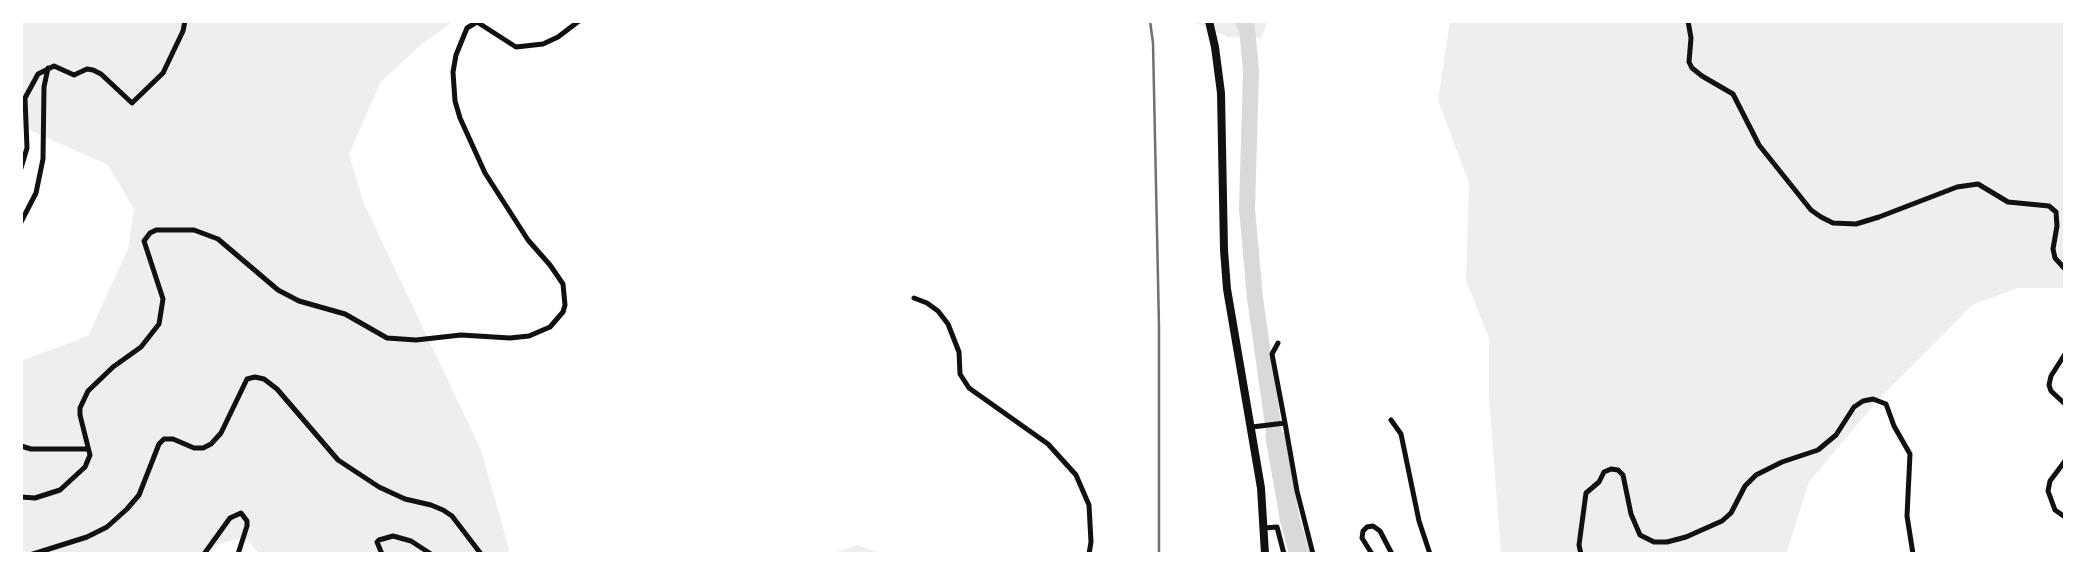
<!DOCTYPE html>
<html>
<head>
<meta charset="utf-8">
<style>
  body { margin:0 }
  #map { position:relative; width:2086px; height:575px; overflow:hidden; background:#fff; font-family:"PT Serif",serif }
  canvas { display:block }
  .frame { position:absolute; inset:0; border:23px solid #fff; pointer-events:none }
</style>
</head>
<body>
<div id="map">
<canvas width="2086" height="575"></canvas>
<div class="frame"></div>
</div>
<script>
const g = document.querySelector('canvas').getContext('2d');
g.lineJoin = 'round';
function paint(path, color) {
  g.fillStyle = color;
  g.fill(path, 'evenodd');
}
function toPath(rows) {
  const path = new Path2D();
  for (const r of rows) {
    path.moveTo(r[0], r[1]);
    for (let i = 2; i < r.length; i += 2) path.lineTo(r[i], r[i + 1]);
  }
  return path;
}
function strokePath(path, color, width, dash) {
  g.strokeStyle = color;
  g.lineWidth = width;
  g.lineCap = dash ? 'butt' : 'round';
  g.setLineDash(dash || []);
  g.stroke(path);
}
const green = toPath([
  [21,21,454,21,418,47,380,83,349,154,364,204,481,450,509,549,508,554,260,554,244,537,216,545,211,554,21,554,21,361,88,336,128,249,134,209,108,165,21,126],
  [1191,21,1268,21,1261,38,1228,37],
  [1450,21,2065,21,2065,288,2018,288,1972,305,1877,401,1809,482,1786,554,1501,554,1489,396,1489,338,1466,281,1469,183,1438,100],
  [857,545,883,554,831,554]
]);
const water = toPath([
  [1284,432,1299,515,1310,554,1289,554,1280,521,1265,435]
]);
const river = toPath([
  [1243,21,1247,28,1251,71,1247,209,1255,298,1277,453]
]);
const minor = toPath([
  [1688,21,1691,38,1689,62,1692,68,1702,76,1733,94,1759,145,1811,210,1821,217,1833,223,1856,224,1879,217,1957,187,1978,184,2008,202,2049,206,2056,212,2057,226,2053,249,2055,258,2065,269],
  [21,168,27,148,25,98,38,74,54,66,74,75,87,69,93,70,101,74,132,103,163,73,183,31,185,21],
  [21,222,36,193,43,159,44,87,48,68],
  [914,298,927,303,938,311,948,324,959,352,960,374,969,388,1048,444,1076,475,1089,505,1091,542,1089,554],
  [1278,343,1272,354,1285,423],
  [2065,354,2051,376,2049,385,2051,391,2065,404],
  [1391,420,1401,434,1419,521,1430,554],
  [1252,427,1285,423,1297,491,1313,554],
  [21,446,31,449,87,449],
  [2065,461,2050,481,2048,491,2055,510,2065,517],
  [21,497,35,498,60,490,85,467,90,455,80,415,80,408,88,391,113,367,141,347,159,324,163,299,144,241,150,233,156,230,194,230,218,239,278,290,299,301,345,314,387,338,416,340,461,335,510,338,529,336,550,327,563,312,565,305,563,284,550,265,528,240,485,173,460,118,455,101,453,72,456,55,467,28,477,22,516,47,543,44,558,37,579,21],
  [1264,528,1277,527,1284,554],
  [33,554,87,537,107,527,127,509,139,495,159,444,164,439,173,439,194,448,203,448,211,444,221,433,247,379,255,377,264,379,277,389,338,460,379,487,405,499,431,505,443,510,452,516,481,554],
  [204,554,230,518,241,513,247,521,247,526,238,554],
  [382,554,377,542,379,540,393,536,411,541,431,554],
  [1372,554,1362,538,1363,531,1367,527,1373,526,1380,531,1392,554],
  [1581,554,1579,545,1586,493,1599,482,1604,472,1611,469,1618,470,1623,475,1631,514,1640,535,1654,542,1667,542,1686,537,1722,521,1731,513,1745,486,1756,475,1782,462,1818,450,1836,435,1854,407,1863,401,1873,399,1886,404,1894,426,1910,454,1907,516,1913,554]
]);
const primary = toPath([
  [1209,21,1215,47,1221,93,1224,250,1227,289,1261,488,1265,554]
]);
const rail = toPath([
  [1150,21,1153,43,1159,327,1159,554]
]);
paint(green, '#eee');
paint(water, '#d9d9d9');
strokePath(river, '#d9d9d9', 16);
strokePath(minor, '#111', 5);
strokePath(primary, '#111', 8);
strokePath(rail, '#707070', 2.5);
</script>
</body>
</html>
